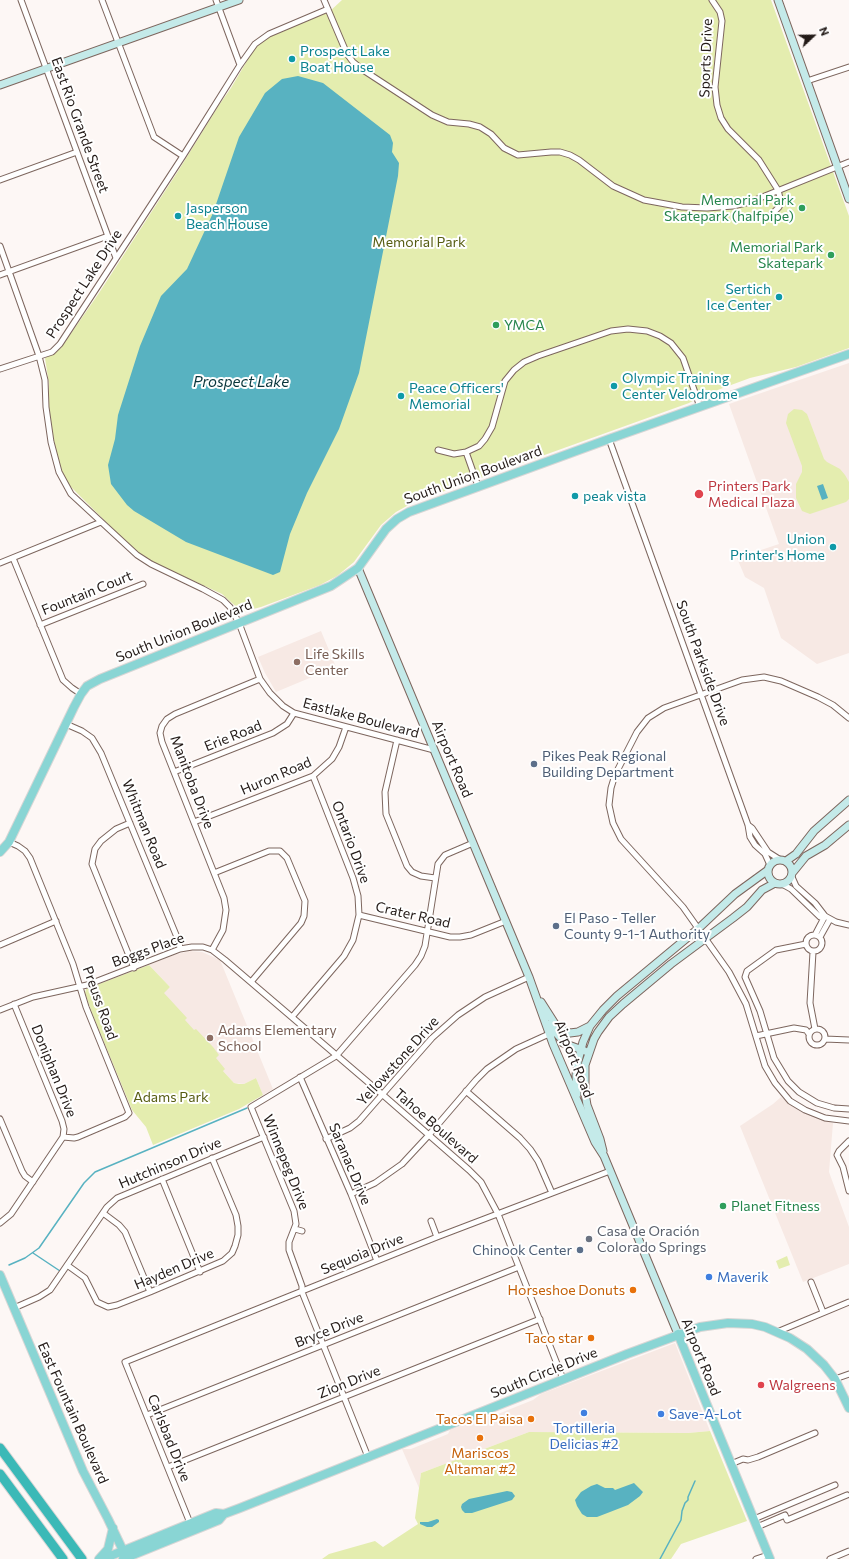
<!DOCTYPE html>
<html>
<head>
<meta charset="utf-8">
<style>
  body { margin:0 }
  #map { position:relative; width:849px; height:1559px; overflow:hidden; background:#fdf7f5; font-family:Commissioner,sans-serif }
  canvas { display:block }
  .north { position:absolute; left:793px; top:16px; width:40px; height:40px; -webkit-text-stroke:3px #fff; paint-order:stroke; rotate:68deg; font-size:11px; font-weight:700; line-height:16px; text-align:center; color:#231a17 }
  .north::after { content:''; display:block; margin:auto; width:14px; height:18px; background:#231a17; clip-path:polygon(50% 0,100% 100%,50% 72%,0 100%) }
</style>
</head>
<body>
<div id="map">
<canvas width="849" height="1559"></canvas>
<div class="north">N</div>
</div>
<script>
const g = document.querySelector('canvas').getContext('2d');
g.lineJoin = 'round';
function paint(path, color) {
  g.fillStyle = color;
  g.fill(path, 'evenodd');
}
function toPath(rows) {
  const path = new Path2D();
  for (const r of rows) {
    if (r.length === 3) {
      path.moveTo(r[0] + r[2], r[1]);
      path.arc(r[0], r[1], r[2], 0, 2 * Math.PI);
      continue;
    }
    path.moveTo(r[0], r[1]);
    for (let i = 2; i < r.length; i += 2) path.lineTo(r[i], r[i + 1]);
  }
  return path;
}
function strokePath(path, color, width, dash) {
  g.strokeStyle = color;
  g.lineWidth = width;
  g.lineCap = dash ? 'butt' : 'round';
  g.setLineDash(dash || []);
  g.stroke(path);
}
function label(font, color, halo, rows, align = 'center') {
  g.font = font + ' Commissioner,sans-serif';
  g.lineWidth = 4;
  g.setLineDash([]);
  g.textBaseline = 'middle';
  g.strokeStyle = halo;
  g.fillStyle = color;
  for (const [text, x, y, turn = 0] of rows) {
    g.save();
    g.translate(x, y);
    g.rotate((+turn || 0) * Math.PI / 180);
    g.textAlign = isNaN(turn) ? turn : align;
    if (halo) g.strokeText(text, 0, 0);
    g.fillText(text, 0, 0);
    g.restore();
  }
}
const built = toPath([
  [849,363,849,653,817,664,781,638,764,588,745,577,737,558,779,544,729,404],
  [321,631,336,667,276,692,265,673,258,657],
  [190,951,202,952,220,960,273,1089,263,1095,256,1078,244,1084,234,1083,222,1070,162,992,170,987,149,965,173,955],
  [781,1097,801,1112,833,1123,829,1172,849,1227,849,1264,803,1282,740,1126,773,1104],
  [675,1343,710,1431,688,1433,529,1432,421,1473,419,1488,402,1449,411,1449,448,1434,450,1430,487,1416,493,1416,533,1400,541,1394]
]);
const green = toPath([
  [342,0,771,0,849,216,849,348,796,367,750,378,704,395,689,403,414,502,396,512,381,525,354,562,337,576,320,585,261,607,242,612,222,594,153,562,138,552,126,542,69,485,61,472,56,453,48,406,49,384,45,358,61,348,99,293,180,168,219,105,231,88,254,49,268,37,329,12],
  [794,409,802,410,807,414,824,459,827,462,840,469,845,475,849,482,849,499,846,502,810,514,802,511,796,498,796,484,802,472,802,466,786,423,788,414],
  [149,965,170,987,164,993,187,1018,185,1020,194,1030,196,1029,213,1047,219,1055,216,1058,225,1069,223,1071,234,1083,239,1084,244,1084,256,1078,263,1095,239,1109,153,1145,146,1127,132,1110,92,1013,85,993,86,989],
  [787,1256,790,1265,779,1269,776,1261],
  [710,1431,747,1521,681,1544,671,1559,322,1559,329,1554,375,1541,383,1547,418,1524,415,1518,421,1473,529,1432,688,1433]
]);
const water = toPath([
  [298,76,323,83,390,135,393,143,392,152,399,163,398,176,359,373,339,429,307,493,290,534,280,572,273,575,186,542,134,511,127,505,111,484,108,465,115,439,118,415,140,346,161,296,187,269,213,213,239,137,265,93,282,79],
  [823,484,828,498,822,500,817,486],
  [634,1483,643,1492,640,1496,628,1505,610,1512,597,1517,587,1517,582,1514,577,1506,575,1500,581,1492,591,1486,597,1484,605,1488,613,1488,615,1490],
  [507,1491,512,1492,515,1496,512,1500,472,1513,465,1513,462,1510,461,1507,462,1504,469,1499],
  [437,1519,439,1520,439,1522,432,1527,427,1527,420,1524,420,1522,428,1522]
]);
const stream = toPath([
  [33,1253,60,1271],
  [9,1265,25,1258,39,1248,84,1183,95,1172,247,1108],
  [660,1559,681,1520,682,1511,685,1503,688,1500,688,1497,695,1481]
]);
const minor = toPath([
  [21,0,116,258],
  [102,0,154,137,183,156],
  [216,0,240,65],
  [324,0,347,54,353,62,363,70,432,115,448,122,469,124,480,127,491,134,504,148,518,155,551,152,560,152,570,155,579,160,613,186,644,200,682,207,707,208,733,206,750,202,849,162],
  [712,0,720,12,722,21,715,87,717,105,721,118,728,129,759,160,778,190,781,202,779,207,772,214],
  [807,81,849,67],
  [0,180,77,152],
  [0,246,39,356,45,380,46,407,51,442,59,472,71,494,137,555,151,564,203,589,223,600,230,607,239,623,260,679,270,693,283,706,294,713,434,750],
  [0,275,108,236],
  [0,369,52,352,60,344,183,156,240,65,255,44,269,34,328,9],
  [609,439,748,825,750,837,755,845,765,854,770,865],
  [438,450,454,454,466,452,479,446,485,439,492,427,505,381,514,370,524,362,538,356,611,331,628,329,647,331,660,336,671,343,683,358,700,407],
  [466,452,478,486],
  [13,558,63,680,72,688,81,694],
  [0,563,101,522],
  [40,625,143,584],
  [849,718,833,705,818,697,781,681,764,677,742,680,664,708,648,718,637,732,615,775,611,788,609,805,613,823,621,839,683,907,729,972,746,1004,765,1066,775,1083,790,1101,805,1110,825,1118,849,1121],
  [66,724,82,731,92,738,101,753,179,942,180,949],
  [397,740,385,792,386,814,407,866,412,872,421,876,435,878],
  [174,772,273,733,287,724,294,713],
  [194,822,313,776,332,759,339,747,346,727],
  [130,823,116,829,101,841,95,849,92,864,134,968],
  [748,825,752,828,768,852,779,859],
  [9,842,18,846,25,851,30,858,73,964,86,1007,129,1113,125,1117,78,1137,74,1138,63,1137],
  [214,873,269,851,280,851,287,858,305,901,304,916,301,923,251,982],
  [792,877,796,886,815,903,825,916],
  [782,884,791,889,820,917,825,916,836,922,849,925],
  [359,915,450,937,460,937,471,935,506,921],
  [814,943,8],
  [815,935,825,916],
  [820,937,830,919],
  [806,944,776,950,747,971,745,977,760,1011,774,1058,788,1081,799,1092,817,1103,834,1108,849,1109],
  [0,945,56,921],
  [212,950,223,930,226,910,224,898,162,742,160,733,162,726,167,719,175,714,260,679],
  [813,952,810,1003,815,1029],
  [0,1010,33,997,87,985,180,949,192,947,203,947,212,950,225,960,383,1095,469,1170,481,1182,498,1214,563,1379],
  [292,1017,344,956,353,940,359,915,358,896,353,878,313,776],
  [817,1037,8],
  [756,1036,794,1028,806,1030,809,1034],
  [825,1039,849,1040],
  [300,1077,351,1194,377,1261],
  [466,1091,520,1138,530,1149,538,1161,552,1193],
  [0,1119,22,1171,25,1176,33,1182],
  [326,1139,350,1128,359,1121,432,1038,458,1015,485,997,529,977],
  [849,1141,839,1151,837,1155,843,1167,849,1191],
  [162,1179,200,1272],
  [351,1194,375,1183,402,1164,428,1136,476,1080,487,1069,516,1049,549,1034],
  [103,1213,119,1225,125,1232,150,1292],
  [431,1221,437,1237],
  [0,1223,11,1214,63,1137,64,1129,62,1121,14,1004],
  [295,1229,302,1231],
  [67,1265,85,1278,97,1302,108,1307,117,1305,150,1292,223,1261,232,1253,235,1246,238,1235,238,1226,236,1215,212,1158],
  [811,1282,823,1312],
  [14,1308,39,1297,50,1290,107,1207,117,1198,264,1137],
  [777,1332,849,1302],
  [835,1379,849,1374],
  [147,1415,519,1267],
  [368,1457,302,1292,302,1286,289,1250,289,1242,296,1224,294,1211,251,1107,336,1056,415,965,421,956,425,946,438,864,445,855,473,843],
  [731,1464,743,1459,748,1460,758,1457,815,1433],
  [168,1467,540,1319],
  [754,1519,835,1485],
  [190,1523,125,1362,437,1237,610,1171],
  [757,1527,785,1515,787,1520,847,1495],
  [756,1559,768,1555],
  [830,1559,849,1551]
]);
const secondary = toPath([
  [778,0,849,199],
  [0,85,239,0],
  [358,568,529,977,553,1044,595,1142,604,1156,678,1334],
  [780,872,12],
  [786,861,796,854,814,831,849,800],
  [793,872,806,856,825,845,849,825],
  [541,1002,555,1024,562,1030,570,1033,578,1032,590,1026],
  [551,1023,555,1032,566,1044],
  [563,1043,585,1051],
  [577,1094,576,1075,578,1061,583,1042,590,1026,603,1010,617,996,699,928,735,894,768,870],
  [603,1151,600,1139,587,1105,585,1093,585,1065,594,1039,598,1032,609,1017,623,1004,671,964,733,918,747,907,762,890,775,883]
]);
const primary = toPath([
  [0,852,9,842,74,707,81,694,87,686,100,679,331,586,358,568,386,529,397,519,409,512,609,439,849,354],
  [0,1275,83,1471,108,1519,127,1559],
  [678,1334,770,1559],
  [99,1559,108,1549,113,1528],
  [103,1559,216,1513,224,1514],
  [123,1559,219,1520,224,1514,240,1508,627,1354,700,1327,728,1323,752,1324,765,1327,790,1338,807,1349,824,1365,835,1379,849,1408]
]);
const motorway = toPath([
  [0,1448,82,1559],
  [0,1474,63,1559]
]);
const markers = [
  [292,59,4,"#0f9aa8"],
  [802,208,4,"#2e9e5b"],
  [178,216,4,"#0f9aa8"],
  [831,255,4,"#2e9e5b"],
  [779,297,4,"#0f9aa8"],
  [496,325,4,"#2e9e5b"],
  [614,386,4,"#0f9aa8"],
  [401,396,4,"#0f9aa8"],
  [699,494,5,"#e0444e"],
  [575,496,4,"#0f9aa8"],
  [833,547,4,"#0f9aa8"],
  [297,662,4,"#8d6e63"],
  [534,764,4,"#5c6f8a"],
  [556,926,4,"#5c6f8a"],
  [210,1038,4,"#8d6e63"],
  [723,1206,4,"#2e9e5b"],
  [589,1239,4,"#6b7280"],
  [580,1250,4,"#5c6f8a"],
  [709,1277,4,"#3f7fe0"],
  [633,1290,4,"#e8710a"],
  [591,1338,4,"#e8710a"],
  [761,1385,4,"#e0444e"],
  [584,1413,4,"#3f7fe0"],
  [661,1414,4,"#3f7fe0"],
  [531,1419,4,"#e8710a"],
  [480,1438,4,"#e8710a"]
];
const cultureNames = [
  ["Prospect Lake",300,51],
  ["Boat House",300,67],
  ["Jasperson",186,208],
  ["Beach House",186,224],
  ["Sertich",771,289,"right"],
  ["Ice Center",771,305,"right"],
  ["Olympic Training",622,378],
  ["Center Velodrome",622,394],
  ["Peace Officers'",409,388],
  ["Memorial",409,404],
  ["peak vista",583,496],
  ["Union",825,539,"right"],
  ["Printer's Home",825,555,"right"]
];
const streetNames = [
  ["Sports Drive",706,58,-88],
  ["East Rio Grande Street",80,125,70],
  ["Prospect Lake Drive",84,284,-57],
  ["South Union Boulevard",473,475,-20],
  ["Fountain Court",87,593,-22],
  ["South Union Boulevard",184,631,-22],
  ["South Parkside Drive",703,663,70],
  ["Eastlake Boulevard",361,718,15],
  ["Erie Road",233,736,-22],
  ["Airport Road",452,759,67],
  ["Huron Road",276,776,-23],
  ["Manitoba Drive",192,782,69],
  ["Whitman Road",144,824,68],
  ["Ontario Drive",351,842,70],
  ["Crater Road",413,915,13],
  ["Boggs Place",148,950,-20],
  ["Preuss Road",100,1003,70],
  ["Airport Road",574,1059,68],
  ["Yellowstone Drive",398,1061,-48],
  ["Doniphan Drive",54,1071,68],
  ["Tahoe Boulevard",436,1126,41],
  ["Winnepeg Drive",286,1162,68],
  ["Hutchinson Drive",170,1163,-23],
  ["Saranac Drive",350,1164,67],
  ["Sequoia Drive",362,1254,-22],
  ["Hayden Drive",174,1269,-23],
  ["Bryce Drive",329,1330,-22],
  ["Airport Road",701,1357,68],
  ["South Circle Drive",544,1373,-22],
  ["Zion Drive",349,1382,-22],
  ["East Fountain Boulevard",73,1413,66],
  ["Carlsbad Drive",169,1438,68]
];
const leisureNames = [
  ["Memorial Park",794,200],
  ["Skatepark (halfpipe)",794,216],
  ["Memorial Park",823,247],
  ["Skatepark",823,263],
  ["YMCA",504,325,"left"],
  ["Planet Fitness",731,1206,"left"]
];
const parkNames = [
  ["Memorial Park",419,242],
  ["Adams Park",171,1097]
];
const healthNames = [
  ["Printers Park",708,486],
  ["Medical Plaza",708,502],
  ["Walgreens",769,1385]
];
const educationNames = [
  ["Life Skills",305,654],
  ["Center",305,670],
  ["Adams Elementary",218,1030],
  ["School",218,1046]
];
const serviceNames = [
  ["Pikes Peak Regional",542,756],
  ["Building Department",542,772],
  ["El Paso - Teller",564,918],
  ["County 9-1-1 Authority",564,934],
  ["Chinook Center",572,1250,"right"]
];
const worshipNames = [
  ["Casa de Oración",597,1231],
  ["Colorado Springs",597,1247]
];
const shopNames = [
  ["Maverik",717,1277],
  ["Save-A-Lot",669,1414],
  ["Tortilleria",584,1428,"center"],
  ["Delicias #2",584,1444,"center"]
];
const foodNames = [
  ["Horseshoe Donuts",625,1290],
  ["Taco star",583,1338],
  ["Tacos El Paisa",523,1419],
  ["Mariscos",480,1453,"center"],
  ["Altamar #2",480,1469,"center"]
];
const waterNames = [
  ["Prospect Lake",241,382]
];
paint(built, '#f7e9e4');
paint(green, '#e4edaf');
paint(water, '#58b2c1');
strokePath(stream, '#58b2c1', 1.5);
strokePath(minor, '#7d665e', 7);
strokePath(secondary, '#7d665e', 9);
strokePath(primary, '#d7d6d5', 10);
strokePath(motorway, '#d7d6d5', 11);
strokePath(minor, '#fff', 5);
strokePath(secondary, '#c4eae9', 7);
strokePath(primary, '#89d5d4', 8);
strokePath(motorway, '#3bb9b7', 9);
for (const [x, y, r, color] of markers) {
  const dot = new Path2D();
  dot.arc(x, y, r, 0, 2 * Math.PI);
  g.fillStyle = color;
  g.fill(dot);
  strokePath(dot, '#fff', 1.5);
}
label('14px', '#0d838f', '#fff', cultureNames, 'left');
label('14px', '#231a17', '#fff', streetNames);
label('14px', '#27864d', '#fff', leisureNames, 'right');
label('14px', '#575d13', '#fff', parkNames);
label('14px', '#be3a42', '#fff', healthNames, 'left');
label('14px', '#785e54', '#fff', educationNames, 'left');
label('14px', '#4e5e75', '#fff', serviceNames, 'left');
label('14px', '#5b616d', '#fff', worshipNames, 'left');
label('14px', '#366cbe', '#fff', shopNames, 'left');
label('14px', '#c56008', '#fff', foodNames, 'right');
label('italic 15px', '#08353b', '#fff', waterNames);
</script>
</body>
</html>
